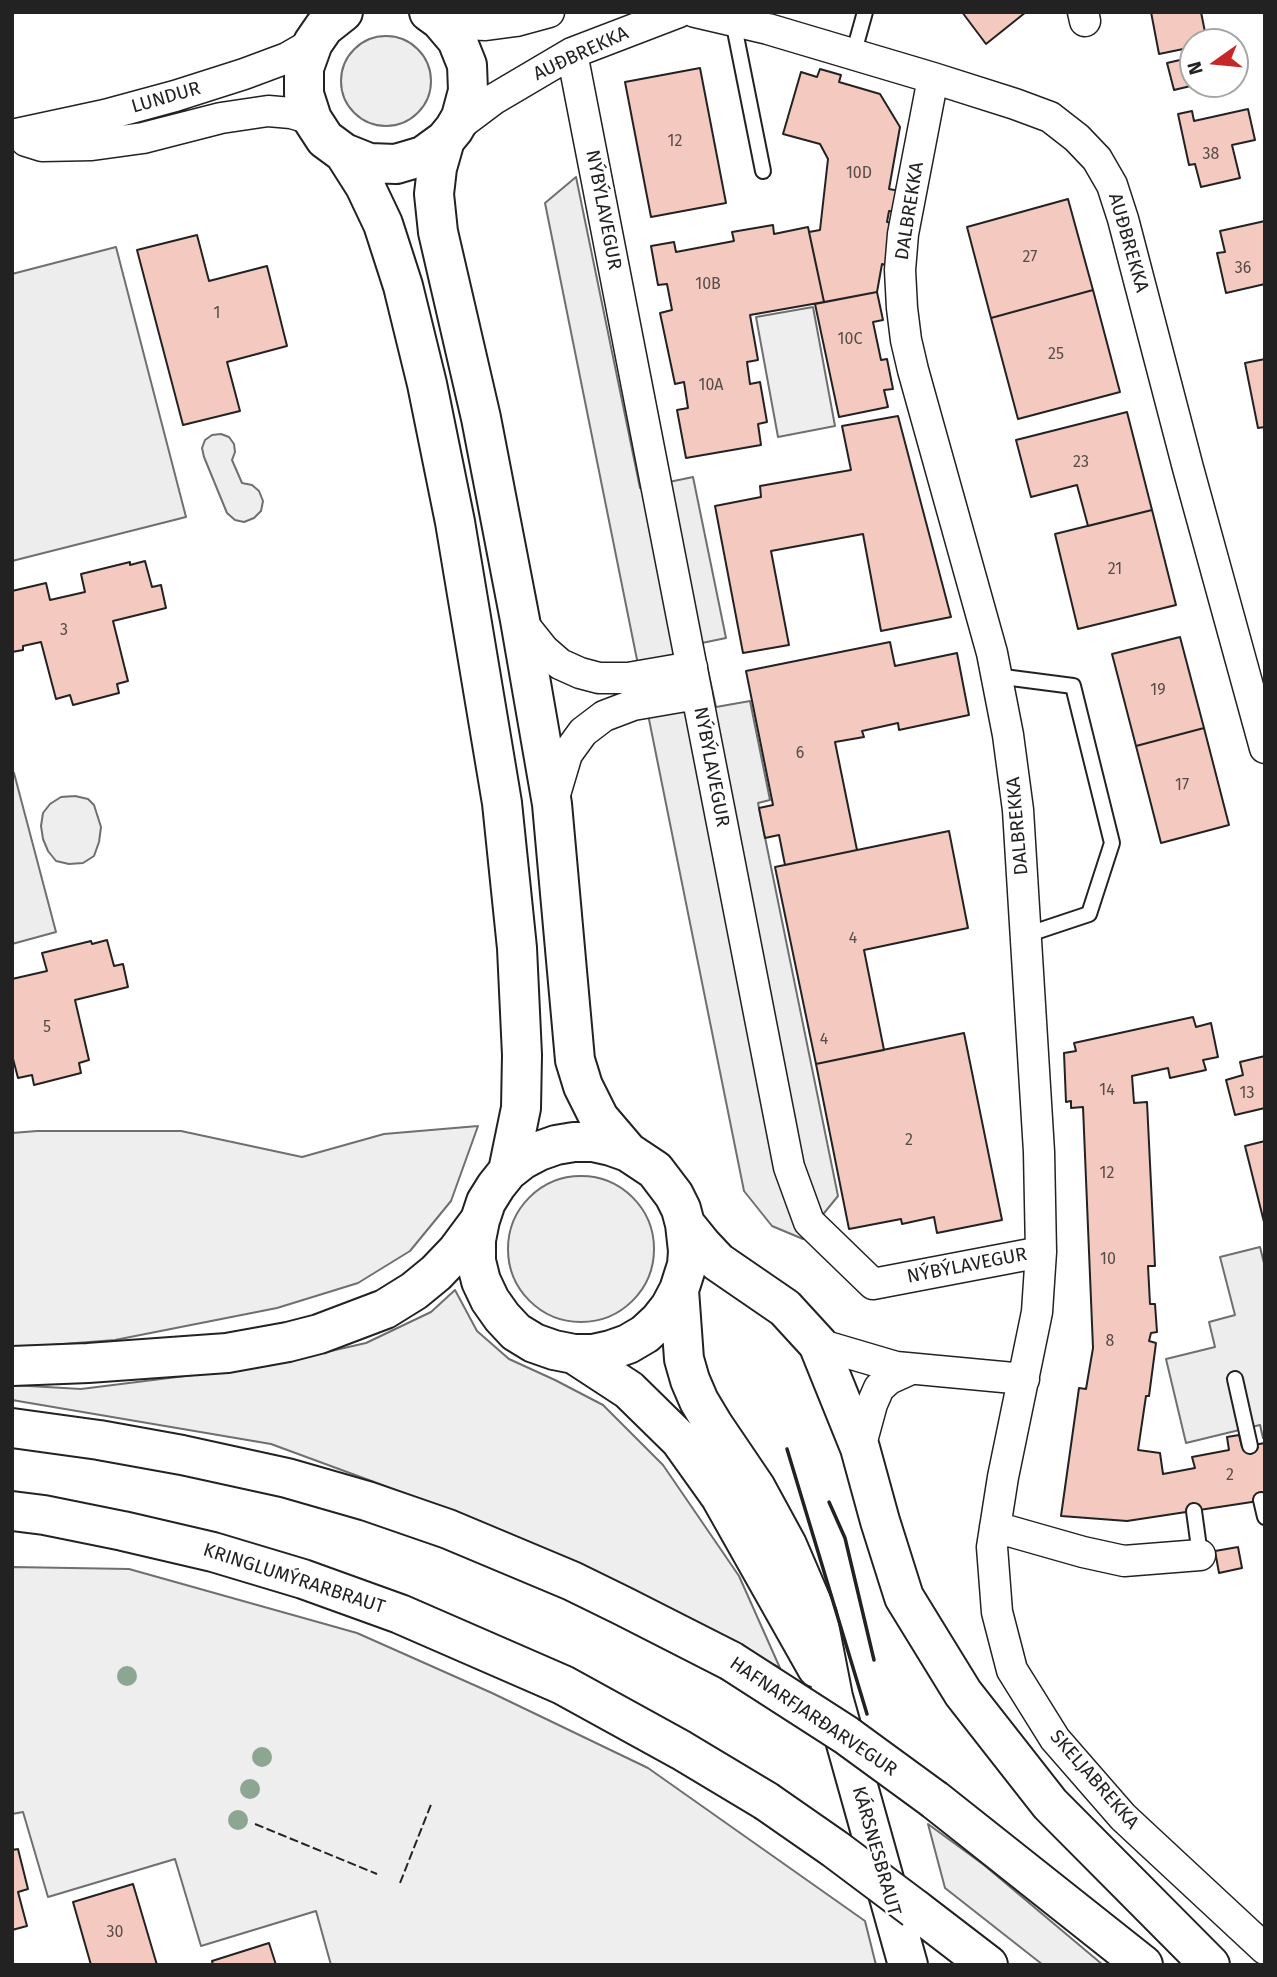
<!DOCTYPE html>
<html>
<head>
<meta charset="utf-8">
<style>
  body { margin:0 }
  #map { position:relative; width:1277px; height:1977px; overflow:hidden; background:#fff; font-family:"Fira Sans",sans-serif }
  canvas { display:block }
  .frame { position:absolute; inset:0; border:14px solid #222; pointer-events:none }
  .north { position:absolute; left:1179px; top:28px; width:70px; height:70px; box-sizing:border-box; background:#fff; border:2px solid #a7a7a7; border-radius:50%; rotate:255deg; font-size:19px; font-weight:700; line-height:28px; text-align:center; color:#222 }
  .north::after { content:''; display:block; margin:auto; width:24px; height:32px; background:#c62828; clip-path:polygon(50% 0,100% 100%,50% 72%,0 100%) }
</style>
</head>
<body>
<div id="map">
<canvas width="1277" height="1977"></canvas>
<div class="frame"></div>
<div class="north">N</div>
</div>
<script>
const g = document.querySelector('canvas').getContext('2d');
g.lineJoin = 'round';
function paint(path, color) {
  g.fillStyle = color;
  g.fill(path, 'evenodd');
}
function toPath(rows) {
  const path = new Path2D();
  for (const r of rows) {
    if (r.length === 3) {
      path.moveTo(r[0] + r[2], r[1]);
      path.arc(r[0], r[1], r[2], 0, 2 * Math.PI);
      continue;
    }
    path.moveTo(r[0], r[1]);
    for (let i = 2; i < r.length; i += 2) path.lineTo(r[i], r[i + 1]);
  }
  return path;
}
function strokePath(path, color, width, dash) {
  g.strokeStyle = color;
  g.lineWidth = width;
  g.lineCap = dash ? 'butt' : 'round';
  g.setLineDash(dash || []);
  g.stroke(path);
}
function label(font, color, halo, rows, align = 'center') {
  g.font = font + ' "Fira Sans",sans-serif';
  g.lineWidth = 5;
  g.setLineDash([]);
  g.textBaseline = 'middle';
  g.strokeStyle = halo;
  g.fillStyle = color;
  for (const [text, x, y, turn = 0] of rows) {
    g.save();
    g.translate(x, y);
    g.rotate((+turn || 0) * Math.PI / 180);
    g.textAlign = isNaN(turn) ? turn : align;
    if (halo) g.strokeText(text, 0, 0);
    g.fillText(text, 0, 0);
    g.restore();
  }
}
const green = toPath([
  [386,81,45],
  [813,307,835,426,778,437,756,317,813,307],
  [221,434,229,437,234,444,235,452,232,460,242,483,252,485,259,491,263,501,261,511,254,518,244,522,235,520,227,513,204,457,202,448,205,440,212,435,221,434],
  [75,796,88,799,94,805,101,827,99,842,94,856,83,863,69,864,56,861,48,851,43,839,41,826,43,813,50,804,61,797,75,796],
  [478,1126,451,1201,410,1251,358,1283,277,1308,115,1340,12,1348,12,1133,37,1131,181,1131,302,1157,384,1134,478,1126],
  [581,1249,73],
  [455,1290,477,1331,509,1359,555,1380,603,1405,663,1465,739,1576,780,1668,620,1584,434,1504,271,1444,12,1400,12,1385,81,1389,265,1366,366,1343,431,1312,455,1290],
  [12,1567,129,1569,357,1633,492,1693,648,1768,865,1921,876,1965,331,1965,316,1911,201,1946,175,1859,48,1897,23,1812,12,1814,12,1567],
  [928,1824,984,1865,1103,1965,1043,1965,945,1888,928,1824]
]);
const parking = toPath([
  [576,177,640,488,693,477,726,638,702,643,716,707,750,701,770,800,758,803,838,1196,803,1239,772,1226,744,1191,545,203,576,177],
  [116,247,186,517,12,561,12,274,116,247],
  [12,773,14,773,56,932,12,944,12,773],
  [1260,1247,1265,1267,1265,1437,1263,1438,1260,1425,1186,1443,1166,1359,1215,1347,1209,1322,1235,1315,1220,1257,1260,1247]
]);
const building = toPath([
  [962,12,1026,12,986,44,962,12],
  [1151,12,1201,12,1207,42,1193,42,1193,47,1159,54,1151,12],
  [1193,57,1193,84,1199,84,1174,90,1167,63,1193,57],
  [700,68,726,203,651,217,625,82,700,68],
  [820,69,841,75,839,82,880,94,900,127,889,189,900,191,896,212,889,211,887,222,896,224,888,266,882,264,877,292,824,302,809,232,820,230,828,159,820,144,783,134,801,72,817,77,820,69],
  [1248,109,1255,140,1232,145,1240,178,1201,187,1195,164,1189,165,1178,114,1192,111,1194,121,1248,109],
  [1068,199,1093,290,991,318,967,227,1068,199],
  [1265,221,1265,284,1226,293,1217,253,1225,252,1220,231,1265,221],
  [773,225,774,234,808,227,824,302,750,315,758,360,747,362,750,384,760,382,767,422,758,424,761,445,686,458,677,410,688,408,684,382,675,384,660,313,672,310,667,284,658,285,651,246,674,242,676,252,734,241,732,232,773,225],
  [197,235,209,281,267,266,287,346,227,362,240,411,183,425,137,250,197,235],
  [1093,290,1120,392,1018,419,991,318,1093,290],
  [877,292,883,320,873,322,881,360,887,359,893,389,884,390,888,407,839,417,815,304,877,292],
  [1265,359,1265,427,1258,428,1245,363,1265,359],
  [1127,412,1152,510,1088,526,1077,485,1031,497,1016,440,1127,412],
  [898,416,951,617,881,631,863,534,771,551,789,645,743,653,715,506,761,497,760,486,851,470,842,426,898,416],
  [1152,510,1176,605,1078,629,1055,534,1152,510],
  [145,561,152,587,161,585,166,608,113,621,128,681,117,684,119,693,73,705,70,695,56,699,41,642,23,646,23,650,12,652,12,591,46,583,50,600,85,592,81,574,130,562,130,565,145,561],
  [1180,637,1204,728,1136,746,1112,654,1180,637],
  [890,642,895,666,957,653,969,715,899,730,898,723,862,731,864,737,835,742,857,850,785,865,779,835,765,838,759,808,773,805,746,671,890,642],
  [1204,728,1229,825,1161,843,1136,746,1204,728],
  [949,831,968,928,864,950,884,1050,816,1064,775,867,949,831],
  [107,940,114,966,123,964,128,987,75,1000,89,1060,79,1063,81,1073,34,1085,32,1075,18,1078,12,1055,12,979,47,971,42,953,91,941,92,944,107,940],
  [1193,1017,1196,1027,1211,1023,1218,1057,1203,1060,1206,1070,1170,1078,1168,1068,1132,1076,1134,1103,1147,1102,1155,1266,1148,1266,1150,1304,1155,1304,1157,1332,1151,1333,1149,1341,1156,1343,1149,1396,1146,1396,1138,1450,1160,1453,1163,1474,1195,1468,1192,1457,1229,1450,1227,1437,1239,1435,1242,1447,1265,1443,1265,1500,1127,1521,1061,1516,1079,1388,1086,1389,1093,1348,1083,1107,1071,1108,1071,1101,1066,1102,1064,1053,1076,1051,1074,1043,1193,1017],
  [964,1033,1002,1220,937,1233,934,1217,902,1224,901,1219,849,1229,816,1064,964,1033],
  [1265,1056,1265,1108,1235,1115,1226,1080,1243,1075,1240,1062,1265,1056],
  [1265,1141,1265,1226,1245,1146,1265,1141],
  [1238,1547,1242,1568,1219,1573,1215,1551,1238,1547],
  [18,1849,28,1889,18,1892,27,1926,12,1930,12,1850,18,1849],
  [133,1884,157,1965,91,1965,73,1902,133,1884],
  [269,1943,276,1965,213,1965,212,1961,269,1943]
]);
const lane = toPath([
  [733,21,763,171],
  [853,55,865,12],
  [996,676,1073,686,1112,843,1089,914,1026,935],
  [1235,1379,1250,1446],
  [1261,1500,1265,1517],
  [1194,1511,1200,1555]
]);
const street = toPath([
  [695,12,768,29,933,78,1015,104,1050,117,1077,138,1097,159,1112,185,1123,219,1188,468,1265,748],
  [1083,12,1085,21],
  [440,20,463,24,486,25,516,21,549,12],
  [572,53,789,1167,809,1222,873,1284,1041,1252],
  [933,78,903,234,900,270,902,308,906,340,913,370,992,653,1008,735,1018,810,1039,1152,1041,1252,1037,1312,1003,1477,992,1547,997,1612,1012,1670,1055,1739,1123,1817,1265,1949],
  [454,129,494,99,572,53,679,12],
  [12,135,105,115,175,96,244,74,287,58,313,43],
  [26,141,42,146,92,145,143,138,221,118,268,111,291,113,312,119],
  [520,620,544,650,560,664,580,673,599,678,628,678,692,667],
  [553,801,567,754,583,732,604,716,633,705,697,694],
  [818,1344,896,1367,1024,1379],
  [860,1448,872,1404,879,1388,889,1379,911,1369],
  [995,1527,1083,1552,1124,1561,1200,1555]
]);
const primary = toPath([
  [343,12,324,27,313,43,304,68,304,94,312,119,325,139,344,153,369,163,396,164,423,156,445,140,454,129,461,117,468,91,467,65,457,40,440,20,429,12],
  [445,140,437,168,434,194,438,232,481,418,520,620,552,804,575,1060,583,1086,599,1118,628,1152],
  [344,153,365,186,383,224,403,286,427,384,455,522,502,803,517,948,522,1055,521,1108,508,1171],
  [685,1224,688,1251,687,1265,679,1290,670,1307,659,1321,645,1334,628,1344,611,1350,593,1354,574,1354,554,1350,534,1343,516,1332,502,1317,490,1300,481,1281,476,1261,476,1240,480,1220,486,1202,496,1186,508,1171,522,1160,539,1151,556,1145,574,1142,593,1142,611,1146,628,1152,655,1170,674,1195,681,1209,685,1224,702,1245,718,1262,785,1308,818,1344,860,1448,880,1521,904,1597,963,1693,1050,1804,1210,1965],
  [679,1290,684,1359,690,1380,699,1401,714,1426,756,1488,787,1545,817,1615,833,1697,908,1965],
  [574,1354,629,1390,680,1440,720,1496,817,1668],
  [12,1366,88,1363,227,1353,288,1342,319,1334,385,1309,414,1291,436,1273,457,1251,480,1220],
  [12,1428,99,1440,182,1455,287,1478,367,1501,448,1529,572,1581,623,1606,731,1661],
  [12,1511,44,1515,123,1531,213,1552,303,1579,400,1614,563,1685,681,1750,766,1801],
  [935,1800,1143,1965],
  [915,1909,988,1965]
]);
const primaryBridge = toPath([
  [731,1661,846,1735,935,1800],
  [766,1801,835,1849,915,1909]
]);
const fence = toPath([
  [255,1824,377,1874],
  [400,1883,432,1802]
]);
const wall = toPath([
  [787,1449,867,1714],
  [829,1502,845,1538,874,1660]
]);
const trees = [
  [127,1676],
  [262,1757],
  [250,1789],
  [238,1820]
];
const numberNames = [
  ["12",675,142],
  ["38",1211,155],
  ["10D",859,174],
  ["27",1030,258],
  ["36",1243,269],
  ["10B",708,285],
  ["1",217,314],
  ["10C",850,340],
  ["25",1056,355],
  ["10A",711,386],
  ["23",1081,463],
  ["21",1115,570],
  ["3",64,631],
  ["19",1158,691],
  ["6",800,754],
  ["17",1182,786],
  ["4",853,939],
  ["5",47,1028],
  ["4",824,1040],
  ["14",1107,1091],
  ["13",1247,1094],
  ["2",909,1141],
  ["12",1107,1174],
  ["10",1108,1260],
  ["8",1110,1342],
  ["2",1230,1476],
  ["30",115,1933]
];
const streetNames = [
  ["AUÐBREKKA",581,54,-25],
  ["LUNDUR",166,98,-16],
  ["NÝBÝLAVEGUR",603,210,79],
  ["DALBREKKA",910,211,-81],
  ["AUÐBREKKA",1128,243,74],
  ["NÝBÝLAVEGUR",711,767,79],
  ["DALBREKKA",1018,826,-95],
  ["NÝBÝLAVEGUR",967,1266,-11],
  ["KRINGLUMÝRARBRAUT",294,1579,18],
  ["HAFNARFJARÐARVEGUR",813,1717,34],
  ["SKELJABREKKA",1094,1780,49],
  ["KÁRSNESBRAUT",876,1851,74]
];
paint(green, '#eee');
strokePath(green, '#6f6f6f', 2);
paint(parking, '#ededed');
strokePath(parking, '#6f6f6f', 2);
paint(building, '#f3c9c0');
strokePath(building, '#222', 2);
strokePath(lane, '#222', 18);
strokePath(street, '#222', 33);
strokePath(primary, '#222', 42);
strokePath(lane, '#fff', 14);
strokePath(street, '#fff', 30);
strokePath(primary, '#fff', 38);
strokePath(primaryBridge, '#222', 42, []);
strokePath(primaryBridge, '#fff', 38);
strokePath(fence, '#222', 2, [9, 3.5]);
strokePath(wall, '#222', 3.5);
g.fillStyle = '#8da692';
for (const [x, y] of trees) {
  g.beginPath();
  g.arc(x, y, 10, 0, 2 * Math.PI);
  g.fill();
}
label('16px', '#564c4a', null, numberNames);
label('19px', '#222', '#fff', streetNames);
</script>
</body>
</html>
